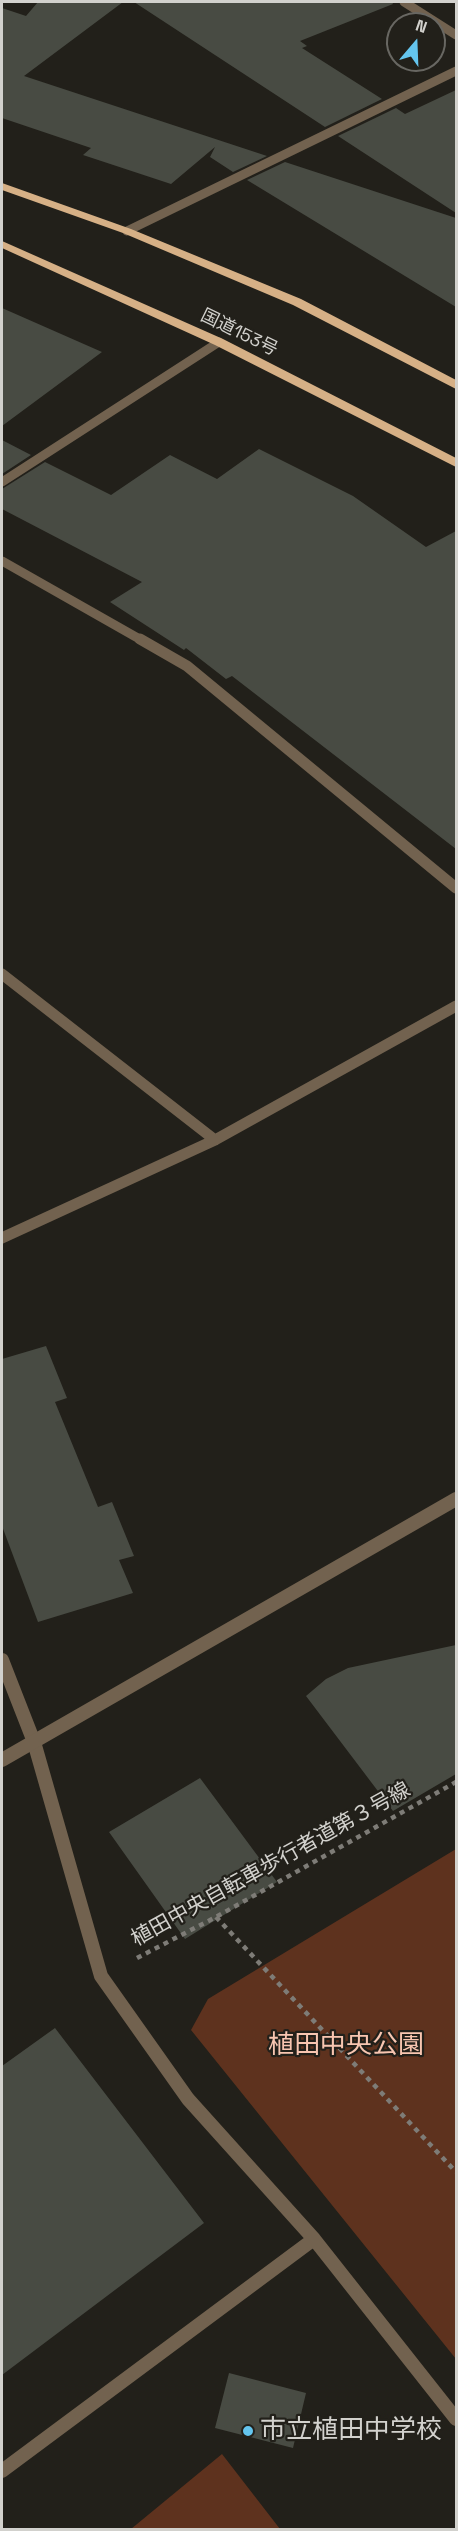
<!DOCTYPE html>
<html>
<head>
<meta charset="utf-8">
<style>
  body { margin:0 }
  #map { position:relative; width:458px; height:2531px; overflow:hidden; background:#22201a; font-family:"Space Grotesk",sans-serif }
  canvas { display:block }
  .frame { position:absolute; inset:0; border:3px solid #d2d1cd; pointer-events:none }
  .north { position:absolute; left:386px; top:12px; width:60px; height:60px; box-sizing:border-box; background:#22201a; border:2px solid #686762; border-radius:50%; rotate:19deg; font-size:16px; font-weight:700; line-height:24px; text-align:center; color:#d2d1cd }
  .north::after { content:''; display:block; margin:auto; width:21px; height:27px; background:#64c5ee; clip-path:polygon(50% 0,100% 100%,50% 72%,0 100%) }
</style>
</head>
<body>
<div id="map">
<canvas width="458" height="2531"></canvas>
<div class="frame"></div>
<div class="north">N</div>
</div>
<script>
const g = document.querySelector('canvas').getContext('2d');
g.lineJoin = 'round';
function paint(path, color) {
  g.fillStyle = color;
  g.fill(path, 'evenodd');
}
function toPath(rows) {
  const path = new Path2D();
  for (const r of rows) {
    path.moveTo(r[0], r[1]);
    for (let i = 2; i < r.length; i += 2) path.lineTo(r[i], r[i + 1]);
  }
  return path;
}
function strokePath(path, color, width, dash) {
  g.strokeStyle = color;
  g.lineWidth = width;
  g.lineCap = dash ? 'butt' : 'round';
  g.setLineDash(dash || []);
  g.stroke(path);
}
function label(font, color, halo, rows, align = 'center') {
  g.font = font + ' "Space Grotesk","Noto Sans JP",sans-serif';
  g.lineWidth = 4.5;
  g.setLineDash([]);
  g.textBaseline = 'middle';
  g.strokeStyle = halo;
  g.fillStyle = color;
  for (const [text, x, y, turn = 0] of rows) {
    g.save();
    g.translate(x, y);
    g.rotate((+turn || 0) * Math.PI / 180);
    g.textAlign = isNaN(turn) ? turn : align;
    if (halo) g.strokeText(text, 0, 0);
    g.fillText(text, 0, 0);
    g.restore();
  }
}
const green = toPath([
  [456,1849,456,2359,191,2030,208,1999],
  [222,2454,280,2529,131,2529]
]);
const building = toPath([
  [38,2,123,2,24,76,267,156,233,172,210,157,215,147,171,184,83,155,91,148,2,118,2,8,26,16],
  [134,2,392,2,393,4,300,41,307,46,302,48,382,99,325,127],
  [456,90,456,213,338,136,396,108,405,114],
  [285,162,456,218,456,307,247,180],
  [2,308,102,352,2,426],
  [2,440,31,455,2,474],
  [259,449,353,496,426,547,456,531,456,849,232,676,226,679,186,648,184,650,110,602,142,582,2,509,2,489,45,462,111,495,170,455,217,479],
  [46,1346,67,1398,55,1402,98,1507,112,1502,134,1556,119,1560,133,1593,38,1622,2,1526,2,1359],
  [456,1645,456,1774,393,1811,306,1696,326,1679,348,1668],
  [200,1778,277,1882,185,1939,109,1832],
  [55,2028,204,2223,2,2375,2,2066],
  [229,2373,306,2393,293,2448,215,2428]
]);
const path = toPath([
  [216,1917,456,2172],
  [137,1958,216,1917,456,1782]
]);
const minorFar2 = toPath([
  [404,2,456,35],
  [127,231,456,71],
  [2,482,219,342],
  [2,561,143,641]
]);
const minorFar1 = toPath([
  [140,639,187,666,456,888],
  [2,974,215,1140],
  [2,1238,215,1140,456,1006]
]);
const minor = toPath([
  [2,1660,34,1742,101,1976,188,2099,314,2239,456,2419],
  [2,2471,314,2239]
]);
const tertiary = toPath([
  [2,1760,456,1499]
]);
const trunk = toPath([
  [2,183,131,229,301,299,456,380,456,389,293,305,123,233,2,190,2,183],
  [2,241,223,339,456,458,456,467,215,345,2,248,2,241]
]);
const markers = [
  [248,2431,6,"#64c5ee"]
];
const farStreetnames = [
  ["国道153号",239,333,26]
];
const streetNames = [
  ["植田中央自転車歩行者道第３号線",271,1865,-29]
];
const nearParknames = [
  ["植田中央公園",346,2046]
];
const nearPoinames = [
  ["市立植田中学校",260,2431]
];
paint(green, '#5e321e');
paint(building, '#484b43');
strokePath(path, '#7e7c77', 4.5, [5, 5]);
strokePath(minorFar2, '#72624f', 9);
strokePath(minorFar1, '#72624f', 11);
strokePath(minor, '#72624f', 14);
strokePath(tertiary, '#72624f', 14);
paint(trunk, '#d6b086');
for (const [x, y, r, color] of markers) {
  const dot = new Path2D();
  dot.arc(x, y, r, 0, 2 * Math.PI);
  g.fillStyle = color;
  g.fill(dot);
  strokePath(dot, '#22201a', 2);
}
label('18px', '#d2d1cd', '#22201a', farStreetnames);
label('21px', '#d2d1cd', '#22201a', streetNames);
label('26px', '#f7c5b0', '#22201a', nearParknames);
label('26px', '#d2d1cd', '#22201a', nearPoinames, 'left');
</script>
</body>
</html>
